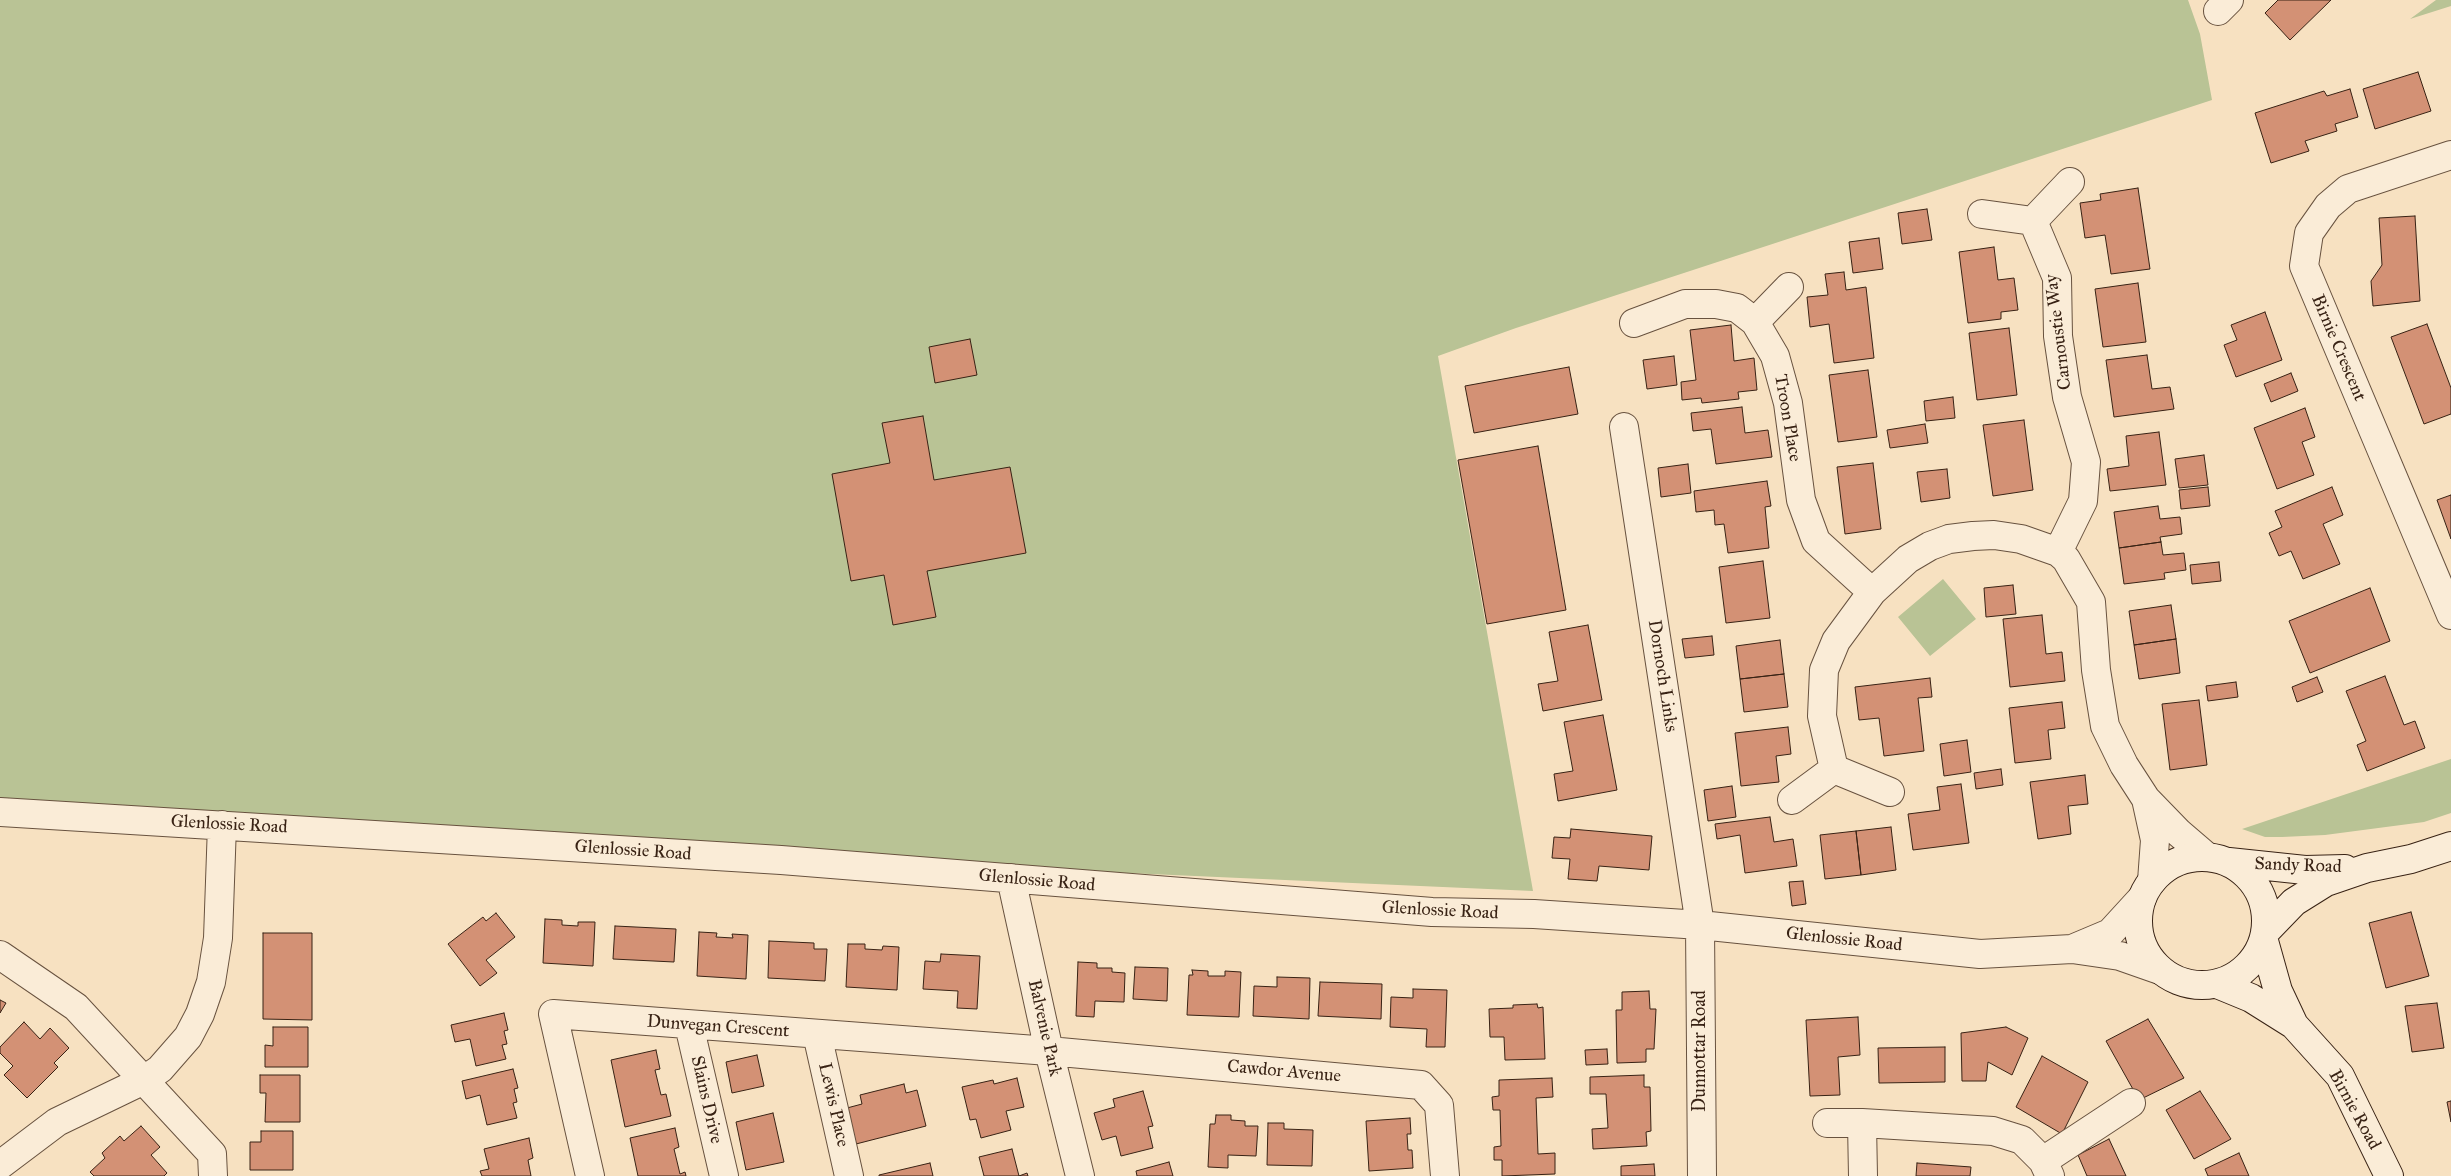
<!DOCTYPE html>
<html>
<head>
<meta charset="utf-8">
<style>
  body { margin:0 }
  canvas { display:block; background:#f7e1c1 }
</style>
</head>
<body>
<canvas width="2451" height="1176"></canvas>
<script>
const g = document.querySelector('canvas').getContext('2d');
g.lineJoin = 'round';
function paint(path, color) {
  g.fillStyle = color;
  g.fill(path, 'evenodd');
}
function toPath(rows) {
  const path = new Path2D();
  for (const r of rows) {
    if (r.length === 3) {
      path.moveTo(r[0] + r[2], r[1]);
      path.arc(r[0], r[1], r[2], 0, 2 * Math.PI);
      continue;
    }
    path.moveTo(r[0], r[1]);
    for (let i = 2; i < r.length; i += 2) path.lineTo(r[i], r[i + 1]);
  }
  return path;
}
function strokePath(path, color, width, dash) {
  g.strokeStyle = color;
  g.lineWidth = width;
  g.lineCap = dash ? 'butt' : 'round';
  g.setLineDash(dash || []);
  g.stroke(path);
}
function label(font, color, halo, rows, align = 'center') {
  g.font = font + ' "IM FELL Great Primer",serif';
  g.lineWidth = 4.5;
  g.setLineDash([]);
  g.textBaseline = 'middle';
  g.strokeStyle = halo;
  g.fillStyle = color;
  for (const [text, x, y, turn = 0] of rows) {
    g.save();
    g.translate(x, y);
    g.rotate((+turn || 0) * Math.PI / 180);
    g.textAlign = isNaN(turn) ? turn : align;
    if (halo) g.strokeText(text, 0, 0);
    g.fillText(text, 0, 0);
    g.restore();
  }
}
const green = toPath([
  [0,0,2188,0,2200,34,2212,100,1516,328,1438,356,1533,891,789,858,0,812],
  [2436,0,2451,0,2451,6,2410,19],
  [1943,579,1976,619,1930,656,1898,617],
  [2451,759,2451,813,2424,822,2325,835,2282,837,2265,837,2242,829]
]);
const building = toPath([
  [2278,0,2331,0,2290,40,2265,13,2278,0],
  [2418,72,2431,111,2375,129,2363,89,2418,72],
  [2350,89,2358,117,2335,124,2337,131,2305,141,2309,151,2271,163,2255,113,2324,91,2327,96,2350,89],
  [2138,188,2150,269,2111,274,2105,235,2085,238,2080,203,2101,200,2100,194,2138,188],
  [1927,209,1932,240,1902,244,1898,213,1927,209],
  [2415,216,2420,301,2373,306,2371,281,2382,265,2379,218,2415,216],
  [1879,238,1883,269,1853,273,1849,242,1879,238],
  [1994,247,1998,280,2014,278,2018,310,2001,312,2001,319,1968,323,1959,252,1994,247],
  [1844,272,1846,290,1866,287,1874,358,1834,363,1829,324,1810,327,1807,297,1828,295,1825,274,1844,272],
  [2138,283,2146,342,2103,347,2095,289,2138,283],
  [2265,312,2282,360,2236,377,2224,345,2237,340,2231,325,2265,312],
  [2427,324,2451,388,2451,414,2424,424,2391,337,2427,324],
  [1731,325,1734,361,1754,358,1757,390,1738,392,1739,399,1702,403,1701,398,1682,400,1681,382,1696,380,1690,330,1731,325],
  [2009,328,2017,395,1977,400,1969,333,2009,328],
  [970,339,977,375,935,383,929,347,970,339],
  [2147,355,2152,389,2170,387,2174,409,2114,417,2106,360,2147,355],
  [1674,356,1677,385,1647,389,1643,360,1674,356],
  [1569,367,1578,414,1474,433,1465,386,1569,367],
  [1868,370,1877,437,1838,442,1829,375,1868,370],
  [2291,373,2298,391,2271,402,2264,384,2291,373],
  [1953,397,1955,418,1926,421,1924,401,1953,397],
  [1742,407,1745,433,1768,430,1772,457,1716,464,1711,429,1693,431,1691,413,1742,407],
  [2305,408,2315,437,2302,442,2314,475,2277,489,2254,428,2305,408],
  [923,416,934,480,1010,467,1026,553,927,571,936,617,893,625,884,575,851,581,832,474,890,463,882,423,923,416],
  [2024,420,2033,490,1993,496,1983,425,2024,420],
  [1925,424,1928,443,1890,448,1887,430,1925,424],
  [2159,432,2166,485,2110,491,2107,469,2129,466,2126,436,2159,432],
  [1538,446,1566,610,1487,624,1458,460,1538,446],
  [2204,455,2208,485,2179,488,2175,459,2204,455],
  [1873,463,1881,529,1845,534,1837,467,1873,463],
  [1688,464,1691,493,1661,497,1658,468,1688,464],
  [1947,469,1950,498,1921,502,1917,472,1947,469],
  [1767,481,1771,506,1765,507,1769,548,1728,553,1724,524,1715,525,1714,510,1696,512,1694,491,1767,481],
  [2208,487,2210,506,2181,509,2179,490,2208,487],
  [2332,487,2343,515,2323,524,2340,564,2303,579,2291,551,2279,556,2269,533,2282,527,2275,511,2332,487],
  [2451,495,2451,539,2437,500,2451,495],
  [2158,506,2160,519,2180,517,2182,534,2160,537,2161,542,2119,548,2114,512,2158,506],
  [2161,542,2163,555,2184,553,2186,570,2164,573,2165,579,2124,584,2119,548,2161,542],
  [1763,561,1770,618,1726,623,1719,567,1763,561],
  [2219,562,2221,581,2192,584,2190,565,2219,562],
  [2013,585,2016,614,1986,617,1984,588,2013,585],
  [2370,588,2390,641,2310,673,2289,621,2370,588],
  [2171,605,2176,639,2134,645,2129,611,2171,605],
  [2042,615,2046,654,2062,652,2065,681,2010,687,2003,619,2042,615],
  [1588,625,1602,700,1543,711,1538,684,1558,681,1549,632,1588,625],
  [1712,636,1714,655,1685,658,1682,639,1712,636],
  [2176,639,2180,673,2139,679,2134,645,2176,639],
  [1780,640,1784,674,1740,679,1736,646,1780,640],
  [1784,674,1788,707,1744,712,1740,679,1784,674],
  [2385,676,2404,725,2415,721,2425,748,2367,771,2357,745,2366,741,2346,691,2385,676],
  [2317,677,2323,692,2297,702,2292,687,2317,677],
  [1930,678,1932,697,1918,698,1924,751,1884,756,1879,718,1859,720,1855,687,1930,678],
  [2236,682,2238,697,2208,701,2206,686,2236,682],
  [2199,700,2207,765,2170,770,2162,704,2199,700],
  [2062,702,2065,728,2048,730,2051,759,2015,763,2009,708,2062,702],
  [1603,715,1617,790,1558,801,1554,774,1573,771,1564,722,1603,715],
  [1788,727,1791,754,1776,756,1779,782,1741,786,1735,733,1788,727],
  [1967,740,1971,772,1944,776,1940,744,1967,740],
  [2001,769,2003,785,1976,789,1974,773,2001,769],
  [2085,775,2088,804,2068,806,2071,834,2038,839,2030,782,2085,775],
  [1961,784,1969,843,1913,850,1908,814,1940,810,1937,787,1961,784],
  [1732,786,1736,817,1708,821,1704,790,1732,786],
  [1770,817,1774,842,1793,839,1797,866,1745,873,1740,835,1717,839,1715,824,1770,817],
  [1891,827,1896,870,1861,875,1856,831,1891,827],
  [1571,829,1652,836,1649,870,1599,866,1597,881,1568,879,1570,859,1552,858,1554,837,1570,838,1571,829],
  [1856,831,1861,875,1825,879,1820,835,1856,831],
  [1803,881,1806,904,1792,906,1789,882,1803,881],
  [2411,912,2429,976,2386,988,2369,923,2411,912],
  [496,913,515,937,486,960,497,973,480,986,448,944,483,917,486,921,496,913],
  [545,919,562,920,562,925,578,926,578,922,595,922,593,966,543,963,545,919],
  [615,926,676,929,674,962,613,959,615,926],
  [699,932,717,933,716,937,733,938,732,934,748,935,746,979,697,976,699,932],
  [263,933,312,933,312,1020,263,1019,263,933],
  [769,941,814,943,814,949,827,949,825,981,768,978,769,941],
  [848,944,865,944,865,949,882,950,883,946,899,947,897,990,846,987,848,944],
  [941,954,980,956,977,1009,957,1008,958,991,923,989,925,961,940,962,941,954],
  [1078,962,1097,963,1097,968,1112,968,1112,972,1125,973,1124,1002,1095,1001,1094,1017,1076,1016,1078,962],
  [1135,967,1168,968,1167,1001,1133,999,1135,967],
  [1192,970,1208,971,1208,976,1225,976,1225,971,1241,972,1239,1017,1187,1015,1189,975,1193,975,1192,970],
  [1277,977,1310,978,1309,1019,1253,1016,1254,986,1277,987,1277,977],
  [1320,982,1382,984,1381,1019,1318,1016,1320,982],
  [1413,989,1447,990,1445,1047,1426,1047,1427,1029,1390,1027,1391,997,1413,998,1413,989],
  [1649,991,1650,1009,1656,1009,1654,1049,1646,1049,1646,1062,1617,1063,1616,1010,1622,1010,1622,992,1649,991],
  [0,1000,6,1003,0,1013,0,1000],
  [2437,1003,2444,1048,2412,1052,2405,1006,2437,1003],
  [1537,1004,1538,1008,1543,1007,1545,1059,1505,1060,1504,1037,1490,1037,1489,1009,1513,1008,1513,1005,1537,1004],
  [504,1013,508,1030,504,1031,507,1044,502,1045,506,1059,476,1066,470,1039,455,1042,451,1025,504,1013],
  [1858,1017,1860,1055,1838,1057,1840,1095,1810,1096,1806,1020,1858,1017],
  [2148,1019,2184,1078,2139,1100,2106,1041,2148,1019],
  [24,1022,40,1039,50,1028,69,1048,54,1063,58,1067,27,1098,4,1075,13,1066,0,1053,0,1047,24,1022],
  [273,1027,308,1027,308,1067,265,1067,265,1045,273,1046,273,1027],
  [2006,1027,2028,1038,2012,1075,1988,1062,1986,1081,1962,1081,1961,1033,2006,1027],
  [1945,1047,1945,1082,1879,1083,1878,1048,1945,1047],
  [1607,1049,1608,1064,1586,1065,1585,1050,1607,1049],
  [656,1050,660,1069,655,1070,661,1095,666,1094,671,1116,625,1127,611,1060,656,1050],
  [757,1055,764,1086,732,1093,726,1062,757,1055],
  [2042,1056,2088,1082,2062,1134,2016,1107,2042,1056],
  [513,1069,518,1088,514,1089,517,1102,513,1103,517,1118,487,1125,480,1095,466,1099,462,1081,513,1069],
  [260,1075,300,1075,300,1122,265,1122,266,1093,260,1093,260,1075],
  [1644,1075,1644,1087,1650,1087,1651,1131,1646,1132,1647,1146,1593,1149,1592,1129,1608,1128,1606,1094,1590,1094,1590,1077,1644,1075],
  [1017,1078,1024,1107,1006,1111,1011,1130,981,1138,976,1119,970,1120,962,1087,993,1080,994,1084,1017,1078],
  [1552,1078,1553,1097,1536,1098,1538,1154,1555,1153,1555,1174,1502,1176,1502,1160,1494,1160,1494,1147,1501,1146,1500,1110,1493,1110,1492,1097,1499,1096,1499,1080,1552,1078],
  [904,1084,906,1093,917,1090,926,1126,856,1144,847,1108,862,1104,860,1095,904,1084],
  [1143,1091,1153,1126,1148,1127,1153,1148,1121,1156,1116,1136,1102,1140,1094,1113,1115,1107,1113,1099,1143,1091],
  [2200,1091,2231,1139,2194,1159,2166,1110,2200,1091],
  [2451,1101,2451,1122,2447,1102,2451,1101],
  [773,1113,784,1162,746,1170,736,1122,773,1113],
  [1216,1115,1231,1115,1231,1120,1245,1121,1245,1126,1258,1126,1256,1156,1228,1155,1228,1168,1208,1167,1210,1124,1215,1124,1216,1115],
  [1410,1118,1411,1134,1407,1134,1408,1150,1412,1150,1413,1168,1369,1171,1366,1121,1410,1118],
  [1268,1123,1284,1123,1284,1129,1313,1130,1312,1166,1267,1165,1268,1123],
  [141,1126,160,1147,151,1155,167,1173,164,1176,94,1176,90,1172,105,1158,102,1153,120,1136,124,1141,141,1126],
  [675,1128,679,1147,674,1149,680,1174,685,1172,686,1176,638,1176,630,1138,675,1128],
  [261,1131,293,1131,293,1170,250,1170,250,1142,261,1142,261,1131],
  [529,1138,533,1158,528,1160,531,1176,482,1176,480,1171,489,1169,484,1149,529,1138],
  [2109,1139,2126,1176,2087,1176,2078,1155,2109,1139],
  [1012,1149,1019,1176,1027,1173,1028,1176,984,1176,979,1157,1012,1149],
  [2239,1153,2249,1176,2208,1176,2205,1169,2239,1153],
  [1169,1162,1173,1176,1137,1176,1136,1171,1169,1162],
  [930,1163,933,1176,879,1176,879,1175,930,1163],
  [1917,1163,1971,1167,1970,1176,1916,1176,1917,1163],
  [1654,1164,1655,1176,1621,1176,1621,1166,1654,1164]
]);
const street = toPath([
  [2218,11,2229,0],
  [2451,155,2348,189,2328,206,2309,233,2304,266,2451,615],
  [1982,214,2033,221],
  [1755,322,1789,287],
  [1634,323,1685,304,1716,304,1737,308,1755,322,1775,356,1788,403,1801,500,1816,541,1872,592],
  [1624,427,1700,925,1702,1176],
  [2058,552,2083,501,2086,462,2067,397,2058,336,2057,278,2033,221,2070,182],
  [1890,792,1834,769,1822,716,1824,670,1836,641,1872,592,1908,559,1930,546,1949,539,1973,536,1994,535,2021,539,2058,552,2066,559,2091,602,2096,670,2105,726,2124,765,2146,799,2179,833,2207,857],
  [2146,799,2155,840,2152,881],
  [1792,800,1834,769],
  [0,812,781,860,1432,912,1534,914,1700,925,1980,954,2072,949,2120,956,2160,970],
  [1011,878,1049,1051,1080,1176],
  [2072,949,2110,933,2142,898],
  [0,955,76,1007,212,1154,213,1176],
  [689,1025,724,1176],
  [817,1034,849,1176],
  [1827,1123,1862,1123,1993,1131,2022,1140,2043,1161,2050,1176],
  [1862,1123,1863,1176],
  [2043,1161,2131,1103],
  [0,1165,57,1122,144,1080,160,1069,188,1037,200,1014,211,982,218,938,222,825],
  [590,1176,553,1014,1049,1051,1421,1085,1439,1105,1445,1176]
]);
const secondary = toPath([
  [2202,921,64],
  [2229,862,2305,870,2345,869],
  [2265,932,2294,902,2326,882,2367,868,2411,859,2451,846],
  [2264,941,2278,991,2294,1025],
  [2217,984,2251,998,2294,1025,2340,1076,2389,1176]
]);
const streetNames = [
  ["Carnoustie Way",2059,332,-97],
  ["Birnie Crescent",2338,348,67],
  ["Troon Place",1787,418,80],
  ["Dornoch Links",1662,676,81],
  ["Glenlossie Road",229,825,3],
  ["Glenlossie Road",633,851,4],
  ["Sandy Road",2298,866,2],
  ["Glenlossie Road",1037,881,5],
  ["Glenlossie Road",1440,911,3],
  ["Glenlossie Road",1844,940,6],
  ["Dunvegan Crescent",718,1027,4],
  ["Balvenie Park",1044,1028,77],
  ["Dunnottar Road",1701,1051,-90],
  ["Cawdor Avenue",1284,1072,5],
  ["Slains Drive",706,1100,77],
  ["Lewis Place",833,1105,77],
  ["Birnie Road",2354,1110,61]
];
paint(green, '#b9c395');
paint(building, '#d39175');
strokePath(building, '#382214', 1);
strokePath(street, '#68523f', 30);
strokePath(secondary, '#382214', 30);
strokePath(street, '#faecd7', 28);
strokePath(secondary, '#faecd7', 28);
label('18px', '#382214', '#faecd7', streetNames);
</script>
</body>
</html>
